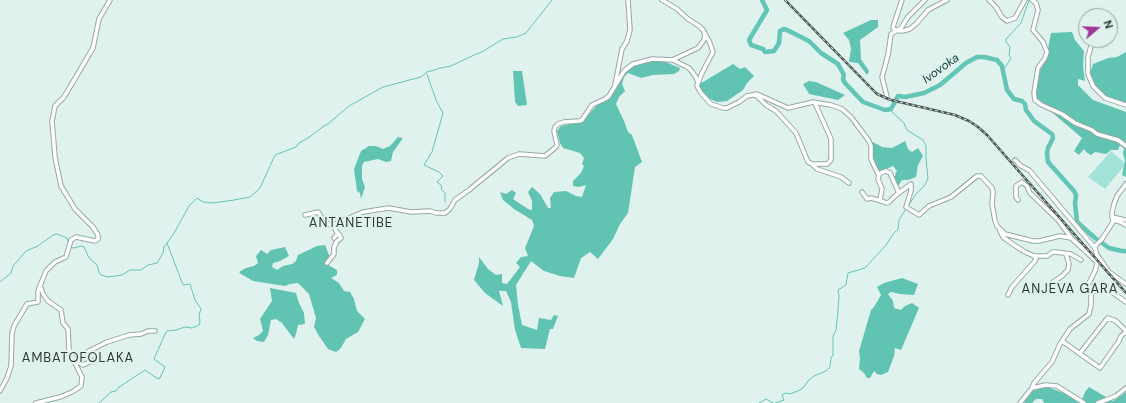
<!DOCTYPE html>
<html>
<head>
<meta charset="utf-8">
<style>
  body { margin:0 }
  #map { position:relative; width:1126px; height:403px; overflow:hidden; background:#dff2ed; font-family:"DM Sans",sans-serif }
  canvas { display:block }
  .north { position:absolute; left:1078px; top:8px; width:40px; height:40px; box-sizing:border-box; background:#dff2ed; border:1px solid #99a7a3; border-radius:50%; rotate:71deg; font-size:11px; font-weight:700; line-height:16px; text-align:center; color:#303735 }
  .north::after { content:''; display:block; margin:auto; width:14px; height:18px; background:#a03597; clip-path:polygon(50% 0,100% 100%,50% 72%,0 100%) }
</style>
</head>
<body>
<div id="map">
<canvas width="1126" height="403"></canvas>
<div class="north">N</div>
</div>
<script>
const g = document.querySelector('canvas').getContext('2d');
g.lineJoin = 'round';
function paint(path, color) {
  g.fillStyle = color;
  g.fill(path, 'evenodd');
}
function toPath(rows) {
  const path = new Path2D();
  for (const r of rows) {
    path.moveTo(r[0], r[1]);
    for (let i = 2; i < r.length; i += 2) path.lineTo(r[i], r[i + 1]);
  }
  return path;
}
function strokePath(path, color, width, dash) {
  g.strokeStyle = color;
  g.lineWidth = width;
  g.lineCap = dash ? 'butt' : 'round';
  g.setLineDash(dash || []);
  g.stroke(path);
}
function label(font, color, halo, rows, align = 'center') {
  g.font = font + ' "DM Sans",sans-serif';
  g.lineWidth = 4;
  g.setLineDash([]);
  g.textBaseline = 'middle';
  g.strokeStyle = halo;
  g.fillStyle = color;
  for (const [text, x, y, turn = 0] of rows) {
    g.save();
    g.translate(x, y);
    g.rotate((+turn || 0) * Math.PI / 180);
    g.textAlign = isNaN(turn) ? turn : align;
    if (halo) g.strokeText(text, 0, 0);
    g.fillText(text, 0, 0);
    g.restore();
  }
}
const green = toPath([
  [1111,151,1126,164,1105,189,1088,177]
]);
const forest = toPath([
  [871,20,878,20,878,27,860,40,861,59,869,71,867,75,858,63,849,62,851,49,849,40,843,33],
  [1072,32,1075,40,1084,51,1083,66,1085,81,1078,79,1078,85,1093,100,1126,112,1126,177,1122,175,1125,161,1123,153,1124,149,1120,145,1118,150,1111,150,1106,154,1095,152,1091,155,1086,152,1084,149,1079,155,1074,151,1082,138,1041,103,1035,96,1038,74,1046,59,1051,33],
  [1126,52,1126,105,1104,98,1096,86,1090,73,1093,64,1108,58,1117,57],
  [653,61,663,61,680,68,679,71,674,74,653,75,641,78,628,73,624,77,622,84,625,91,619,97,616,104,624,121,628,132,632,135,642,162,635,167,628,213,620,224,613,239,598,259,590,252,581,258,574,278,560,276,544,271,531,261,516,285,518,305,522,325,537,330,539,318,551,320,554,315,558,316,553,329,550,329,545,349,521,348,515,330,511,302,506,291,499,291,503,306,485,293,474,280,479,263,479,257,488,269,496,275,502,274,502,283,507,284,520,267,516,263,521,257,528,256,525,248,534,226,532,220,514,209,503,200,500,192,506,194,512,190,516,193,513,199,528,209,532,210,532,201,528,192,532,187,540,194,548,208,551,208,550,198,554,192,566,191,576,196,582,197,586,185,579,187,573,186,573,181,581,173,584,166,582,164,584,158,580,153,563,148,560,143,557,131,561,126,579,122,584,120,596,106,609,98,615,88,620,72,637,64],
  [733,64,740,69,745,67,754,76,747,83,743,90,727,101,717,102,706,97,702,92,698,85],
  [513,71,522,71,527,105,518,106,515,102],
  [809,81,816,82,845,95,838,100,809,94,803,84],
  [398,137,403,138,393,152,391,161,386,162,378,159,364,162,362,166,362,179,365,187,361,199,360,193,357,191,354,169,361,151,369,146,376,146,383,149,390,146],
  [905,141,908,149,912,152,918,148,923,156,918,165,916,177,908,180,902,180,898,186,893,177,896,175,895,174,897,171,893,166,877,173,871,153,871,143,873,142,882,147,892,148],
  [325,245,329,255,328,265,337,270,337,275,331,278,339,283,344,291,350,292,354,299,357,311,365,319,358,332,346,339,341,348,336,352,328,349,319,336,314,327,316,318,309,294,298,283,290,284,285,286,253,281,241,274,239,272,246,268,254,266,258,263,256,256,261,250,267,254,271,250,285,247,289,256,280,261,273,263,272,267,277,270,283,266,292,264,296,261,298,255,317,246],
  [902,278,918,284,914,295,900,294,891,292,888,294,893,301,894,308,901,310,905,306,912,303,919,308,901,350,895,348,894,356,888,372,881,375,877,374,874,371,870,378,867,378,864,373,859,369,860,358,859,351,871,310,874,307,881,295,877,287,884,283],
  [270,288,296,293,299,303,304,313,305,324,298,325,296,334,294,339,282,323,276,319,271,320,268,335,264,342,257,341,253,338,259,335,263,331,260,319,272,301],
  [1045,386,1082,400,1085,392,1089,387,1113,401,1126,392,1126,403,1044,403,1042,399,1036,399,1032,403,1024,403,1031,390]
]);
const stream = toPath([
  [1003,71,1011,58,1009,55,1010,47,1006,42,1006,39,1021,23,1029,0],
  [427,74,436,100,443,113,432,152,424,165,439,172,443,176,437,182,442,186,441,189,445,193,445,202],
  [890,110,904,123,907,130,923,140,926,146,926,159,928,178,925,185,916,194,908,206],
  [71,247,73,248,82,246,84,247,89,258,97,265,99,272,101,275,108,277,122,275,130,270,141,270,148,265,157,263,163,253,164,247,173,235,189,206,197,198,203,202,213,203,234,200,250,197,260,188,275,155,296,147,299,143,308,138,324,126,328,124,349,106,383,87,421,77,427,72,441,68,451,66,474,55,482,52,503,39,517,37,526,33,552,0],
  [0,282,11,273,13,266,26,251,38,246,53,235,57,234,67,238,69,244],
  [99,403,111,392,116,391,119,387,145,370,158,379,160,378,165,367,154,359,166,332,167,331,176,330,185,327,192,328,199,325,200,322,199,315,201,309,195,300,190,284,183,285,167,243],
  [759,403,766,399,773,403],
  [775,403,784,400,782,395,786,393,790,394,800,390,804,387,808,381,814,376,826,371,830,367,831,358,833,355,833,336,836,330,838,311,839,296,838,290,846,285,848,273,865,268,886,245,893,234,898,229,899,220,906,209]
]);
const river = toPath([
  [762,0,767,10,749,40,751,45,763,49,765,52,774,51,779,43,780,31,784,29,787,30,809,41,821,53,838,64,844,75,843,79,845,83,863,102,885,110,891,109,898,96,905,97,924,93,940,85,966,63,977,57,984,57,997,60,1002,66,1007,90,1014,99,1022,101,1025,104,1026,110,1034,121,1052,134,1053,138,1048,148,1047,154,1048,162,1074,191,1076,195,1075,203,1077,222,1095,238,1109,248,1122,251,1126,251]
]);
const minor = toPath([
  [662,0,677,9,688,19,699,26,703,30,710,43,713,52,702,73,697,86,701,93,711,104,723,108,727,108,739,102,747,96,757,94,788,108,813,102,831,105,842,109,851,117,869,141,871,146,871,159,878,174,886,171,890,173,899,193],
  [902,0,894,24,893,28,895,30,902,31,910,29,917,23,928,10,947,0],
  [989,0,996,7,1002,17,1007,21,1015,18,1025,0],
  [1032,0,1036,3,1038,10,1033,30,1043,42,1047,52,1045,58,1038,68,1034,93,1035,100,1042,105,1062,114,1075,123,1092,130,1097,134,1118,140,1126,146],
  [1093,42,1091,46,1088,57,1088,74,1093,86,1105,98,1126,105],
  [672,60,698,48,704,40,705,33],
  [615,85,622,49,627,41,630,30,628,0],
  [753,95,757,96,766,105,776,111,796,133,808,162,812,164,827,164,831,160,831,139,815,103],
  [887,97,882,77,888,55,891,34,901,28,908,17,925,0],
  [1015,160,1021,166,1029,170,1095,248],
  [812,164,817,169,841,177,849,183],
  [879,175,878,179,882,189,880,200,886,203,889,202,896,195,911,184,911,191,906,207,919,215,929,206,951,197,977,176,981,176,992,188,993,192,992,204,995,221,997,226,1005,234,1033,241,1039,241,1060,236,1071,238,1097,262],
  [1126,184,1117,196,1114,204,1112,213,1113,222,1102,239,1096,245,1095,248,1098,260,1095,271,1088,285,1091,290,1093,291,1109,290,1126,302],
  [862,192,867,199,871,198,881,201],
  [1018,200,1016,197,1016,186,1022,182,1027,186,1030,193,1058,220,1072,239],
  [305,215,318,212,322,218,330,225,335,224],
  [1112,217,1126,220],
  [1116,221,1118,221,1126,225],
  [1000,231,1003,237,1011,243,1025,252,1034,256,1047,256,1053,252,1056,252,1071,254,1081,260],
  [334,238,338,234,335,229,335,224,363,212,389,208,411,212,430,211,436,213,445,213,450,209,455,200,469,190,508,158,519,154,545,156,556,147,557,145,554,131,555,127,558,124,564,122,579,121,582,120,592,105,605,99,609,96,624,71,633,64,652,59,673,60,689,68,696,77,698,83],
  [1098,256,1109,272,1126,284],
  [327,263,334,254,334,247,336,244,336,242,341,238,339,234,338,234],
  [1050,284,1062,276,1068,270,1069,264,1066,254],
  [40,285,43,294,48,301,61,310,63,323,68,329,69,349,73,359,83,365,96,359],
  [1008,295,1012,287,1035,261,1036,259,1034,256],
  [1062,341,1100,368,1119,341,1121,336,1126,332],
  [1080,353,1106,320,1108,318,1116,321,1126,331],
  [1032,388,1034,383,1052,362,1060,344,1070,329,1089,314,1091,305,1091,290],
  [0,391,7,378,11,366,12,333,14,326,27,304,38,302,38,291,46,271,55,262,66,257,71,240,76,237,95,241,98,239,98,235,93,227,75,209,61,186,55,157,52,121,55,106,64,97,93,48,99,19,110,0],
  [36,403,60,397,72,392,81,386,82,377,73,359,107,342,129,335,141,334,148,331,155,331],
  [1020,403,1032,388,1046,385,1057,386,1084,403],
  [1098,403,1116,396,1126,388]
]);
const rail = toPath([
  [785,0,877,94,891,100,955,115,969,121,978,127,987,135,1126,293]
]);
const waterNames = [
  ["Ivovoka",941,69,-36]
];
const quarterNames = [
  ["ANTANETIBE",351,224],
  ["ANJEVA GARA",1070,290],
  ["AMBATOFOLAKA",78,359]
];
paint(green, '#a3e3d7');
paint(forest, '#61c4b3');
strokePath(stream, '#62c5b5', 1);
strokePath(river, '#62c5b5', 4.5);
strokePath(minor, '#97a8a4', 5.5);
strokePath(minor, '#fff', 3.5);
strokePath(rail, '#4c5552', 2.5);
strokePath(rail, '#dff2ed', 1, [3]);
label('italic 12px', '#0c3b34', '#dff2ed', waterNames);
g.letterSpacing = '1px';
label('13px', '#303735', '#dff2ed', quarterNames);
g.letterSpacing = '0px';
</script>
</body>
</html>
